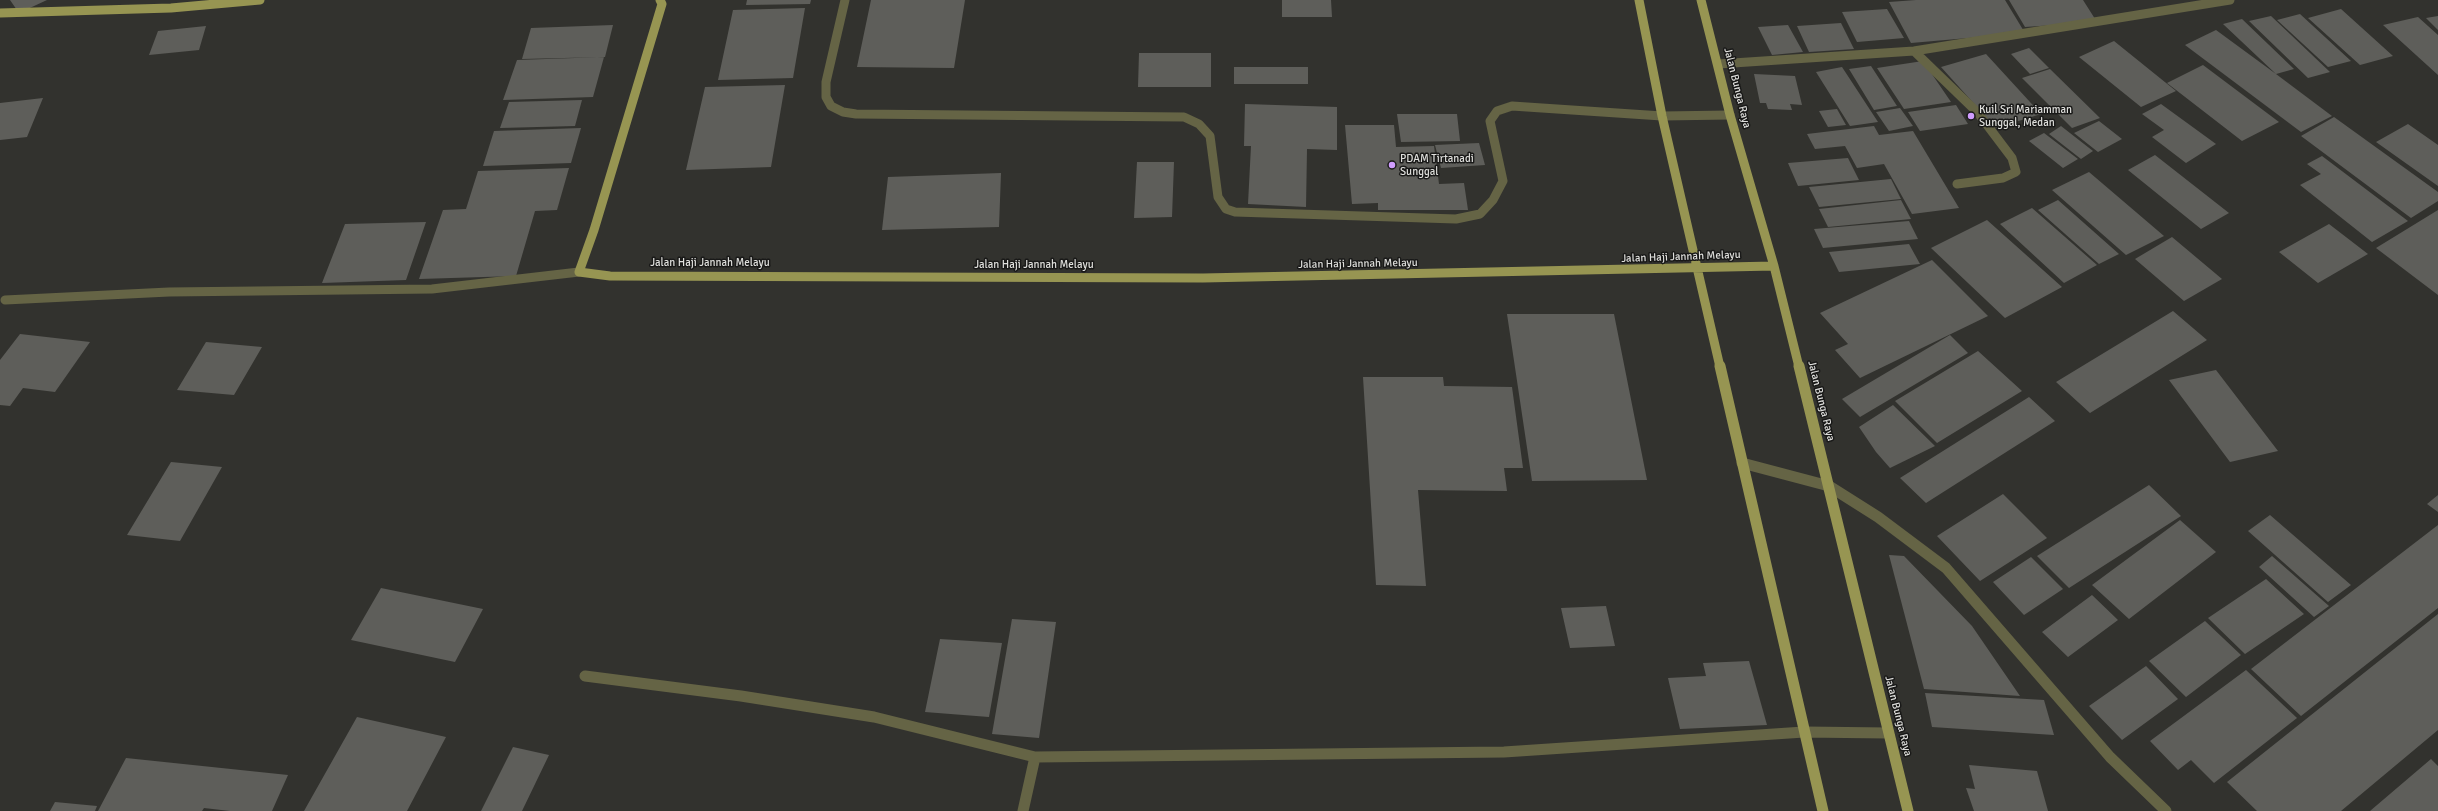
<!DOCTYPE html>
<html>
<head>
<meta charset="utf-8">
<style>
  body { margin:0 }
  canvas { display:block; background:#32322e }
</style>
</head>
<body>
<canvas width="2438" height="811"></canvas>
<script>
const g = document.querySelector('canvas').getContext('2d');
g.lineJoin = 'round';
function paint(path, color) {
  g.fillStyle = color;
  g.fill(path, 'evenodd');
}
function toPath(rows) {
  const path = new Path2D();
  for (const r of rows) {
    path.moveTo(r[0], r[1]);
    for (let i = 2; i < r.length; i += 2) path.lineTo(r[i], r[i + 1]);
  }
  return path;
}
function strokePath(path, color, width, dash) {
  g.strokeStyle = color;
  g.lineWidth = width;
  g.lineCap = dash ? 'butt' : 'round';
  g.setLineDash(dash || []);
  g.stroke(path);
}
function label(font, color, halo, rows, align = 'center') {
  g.font = font + ' Signika,sans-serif';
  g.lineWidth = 3;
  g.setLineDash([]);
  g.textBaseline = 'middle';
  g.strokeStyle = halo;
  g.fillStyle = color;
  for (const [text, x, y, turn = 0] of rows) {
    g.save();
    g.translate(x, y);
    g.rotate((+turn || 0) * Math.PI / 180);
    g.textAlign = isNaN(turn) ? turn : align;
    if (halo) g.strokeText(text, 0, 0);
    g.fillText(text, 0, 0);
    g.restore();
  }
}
const building = toPath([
  [10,0,47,0,19,13],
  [747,0,811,0,810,4,746,5],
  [871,0,965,0,954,68,857,67],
  [1282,0,1331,0,1332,17,1282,17],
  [1916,0,2005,0,2025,33,1911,43,1889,2],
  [2009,0,2083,0,2097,22,2025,27],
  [805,8,793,78,718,80,733,10],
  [1887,9,1904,38,1857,42,1842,12],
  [2341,9,2393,56,2360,65,2308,18],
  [2300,14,2351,61,2328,67,2277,20],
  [2271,16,2330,72,2308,78,2249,21],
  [2438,16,2438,30,2426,18],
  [2418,17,2438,35,2438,75,2383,25],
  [2242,19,2294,69,2276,74,2223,24],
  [1841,23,1854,49,1809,52,1797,26],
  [613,25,605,57,522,59,531,28],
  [1788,25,1803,52,1772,55,1758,27],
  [206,26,199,50,149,55,158,31],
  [2216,30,2276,74,2332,116,2301,132,2185,45],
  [2114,41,2176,91,2141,107,2079,57],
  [2029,48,2049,68,2030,74,2011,54],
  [1139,53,1211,53,1211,87,1138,87],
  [1986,54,2041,114,1996,128,1941,67],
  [604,57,593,97,503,100,517,60],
  [1923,61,1951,102,1904,109,1877,68],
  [2203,65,2279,122,2242,141,2167,83],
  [1871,66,1897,106,1874,110,1849,69],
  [1234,67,1308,67,1308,84,1234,84],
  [1842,67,1878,122,1850,126,1816,72],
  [2050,69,2100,118,2072,128,2022,78],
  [1754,74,1795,76,1802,105,1790,104,1792,110,1768,109,1766,103,1760,103],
  [785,85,771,167,686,170,705,87],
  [43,98,27,137,0,140,0,103],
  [582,100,575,126,500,128,509,102],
  [1245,104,1337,107,1337,150,1307,149,1306,207,1248,204,1251,146,1244,146],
  [2161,104,2216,144,2186,163,2152,137,2164,130,2142,114],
  [1956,105,1968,124,1920,131,1908,112],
  [1900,108,1913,126,1889,131,1876,112],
  [1837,109,1846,125,1828,127,1819,111],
  [1397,114,1457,114,1460,141,1401,142],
  [2334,117,2438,192,2438,201,2411,218,2301,136],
  [2099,121,2122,139,2098,152,2074,133],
  [2408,124,2438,145,2438,186,2376,142],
  [1345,125,1394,125,1396,147,1434,146,1439,184,1464,183,1468,210,1378,210,1378,203,1352,204],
  [1874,126,1879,135,1913,131,1959,208,1912,214,1884,164,1857,168,1845,146,1815,149,1807,134],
  [2061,126,2093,151,2081,159,2049,134],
  [581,128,571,163,483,166,494,131],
  [2044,133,2078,159,2063,168,2029,141],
  [1479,143,1485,165,1441,168,1435,145],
  [2155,155,2229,213,2201,229,2128,170],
  [2322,156,2408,221,2372,242,2300,185,2321,174,2307,164],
  [1848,158,1859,180,1798,186,1788,163],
  [1137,162,1174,162,1172,217,1134,218],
  [569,168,557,210,535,211,516,276,419,279,443,210,466,209,478,171],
  [2089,172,2164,236,2126,255,2052,190],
  [1001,173,999,227,882,230,888,177],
  [1891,179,1901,199,1819,207,1809,187],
  [1901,200,1911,219,1828,227,1819,209],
  [2058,200,2119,254,2099,264,2038,210],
  [2032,208,2097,265,2064,283,2000,224],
  [2438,210,2438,295,2376,248],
  [1987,220,2062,287,2005,318,1931,248],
  [1909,221,1918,239,1823,248,1814,229],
  [426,222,406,280,322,283,345,224],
  [2329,224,2368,254,2318,283,2279,252],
  [2172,237,2222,279,2184,301,2135,259],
  [1909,244,1920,264,1839,272,1829,252],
  [1932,260,1988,316,1860,378,1835,350,1848,344,1820,313],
  [2173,311,2207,340,2090,413,2056,382],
  [1507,314,1614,314,1647,480,1532,481],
  [20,334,90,342,55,392,23,388,10,406,0,405,0,360],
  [1950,335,1968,353,1860,417,1842,399],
  [206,342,262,347,234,395,177,390],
  [1978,351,2022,391,1937,443,1895,401],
  [2216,370,2278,451,2230,462,2169,380],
  [1363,377,1443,377,1444,386,1512,387,1523,468,1504,468,1507,491,1418,490,1426,586,1376,585],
  [2029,397,2055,421,1926,503,1900,478],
  [1893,405,1935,446,1890,468,1876,452,1859,427],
  [171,462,222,467,180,541,127,535],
  [2149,485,2181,516,2069,588,2037,556],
  [2003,494,2047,538,1980,581,1937,536],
  [2438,495,2438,512,2427,504],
  [2270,515,2351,585,2328,602,2248,531],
  [2180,520,2216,552,2129,619,2092,585],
  [2438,525,2438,608,2301,716,2251,669],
  [1889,555,1904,556,1972,626,2020,696,1924,689],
  [2272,556,2329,606,2314,617,2259,567],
  [2031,557,2063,589,2024,615,1993,582],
  [2266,579,2304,614,2245,654,2208,618],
  [381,588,483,609,455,662,351,640],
  [2092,595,2118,620,2068,657,2042,632],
  [1606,606,1615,646,1570,648,1561,608],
  [2438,614,2438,730,2341,811,2257,811,2227,782],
  [1012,619,1056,622,1039,738,992,734],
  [2205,621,2241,655,2186,697,2149,661],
  [940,639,1002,643,989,717,925,712],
  [1749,661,1767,725,1680,729,1668,678,1706,676,1703,663],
  [2146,666,2178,699,2122,740,2089,706],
  [2246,670,2297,718,2214,783,2191,760,2178,770,2150,741],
  [1925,693,2044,700,2054,735,1932,727],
  [357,717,446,737,407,811,304,811],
  [513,747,549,755,522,811,481,811],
  [126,758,288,775,272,811,230,811,204,808,202,811,98,811],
  [2431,759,2438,766,2438,811,2370,811],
  [1969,765,2037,771,2048,811,1974,811,1966,788,1975,789],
  [55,802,97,806,95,811,50,811]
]);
const minorFar1 = toPath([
  [845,0,826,82,826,97,831,106,843,112,856,114,1184,117,1199,124,1210,136,1218,197,1226,209,1235,212,1456,219,1480,214,1493,200,1503,181,1490,121,1497,111,1512,106,1662,116,1730,115],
  [1914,51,1978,113,2012,158,2016,172,2003,178,1957,184],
  [1718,64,1914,51,2230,0],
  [5,300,169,292,432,289,579,272]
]);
const minor = toPath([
  [1742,463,1829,486,1878,517,1946,568,2110,757,2166,811],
  [585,676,741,696,874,717,1035,757],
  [1023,811,1035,757,1504,752,1804,732,1888,733]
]);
const majorFar1 = toPath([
  [660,0,662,4,594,230,579,272,610,276,1203,278,1774,266],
  [1639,0,1662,116,1720,367],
  [1701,0,1730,115,1774,266,1799,367],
  [0,13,171,8,260,0]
]);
const major = toPath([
  [1720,366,1823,811],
  [1799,366,1908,811]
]);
const markers = [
  [1971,116,4,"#d09dfe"],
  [1392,165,4,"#d09dfe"]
];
const streetNames = [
  ["Jalan Bunga Raya",1737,88,76],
  ["Jalan Haji Jannah Melayu",1681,257,-2],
  ["Jalan Haji Jannah Melayu",710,263],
  ["Jalan Haji Jannah Melayu",1358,264,-1],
  ["Jalan Haji Jannah Melayu",1034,265],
  ["Jalan Bunga Raya",1821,401,76],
  ["Jalan Bunga Raya",1898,716,76]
];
const poiNames = [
  ["Kuil Sri Mariamman",1979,110],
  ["Sunggal, Medan",1979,123],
  ["PDAM Tirtanadi",1400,159],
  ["Sunggal",1400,172]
];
paint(building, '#5e5e5a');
strokePath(minorFar1, '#656445', 9);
strokePath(minor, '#656445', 11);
strokePath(majorFar1, '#979552', 9);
strokePath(major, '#979552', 11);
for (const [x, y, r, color] of markers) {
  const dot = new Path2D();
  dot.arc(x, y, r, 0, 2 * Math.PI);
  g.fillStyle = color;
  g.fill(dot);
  strokePath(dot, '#191918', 1.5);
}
label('11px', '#dfdfdc', '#191918', streetNames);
label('11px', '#dfdfdc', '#191918', poiNames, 'left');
</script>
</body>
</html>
